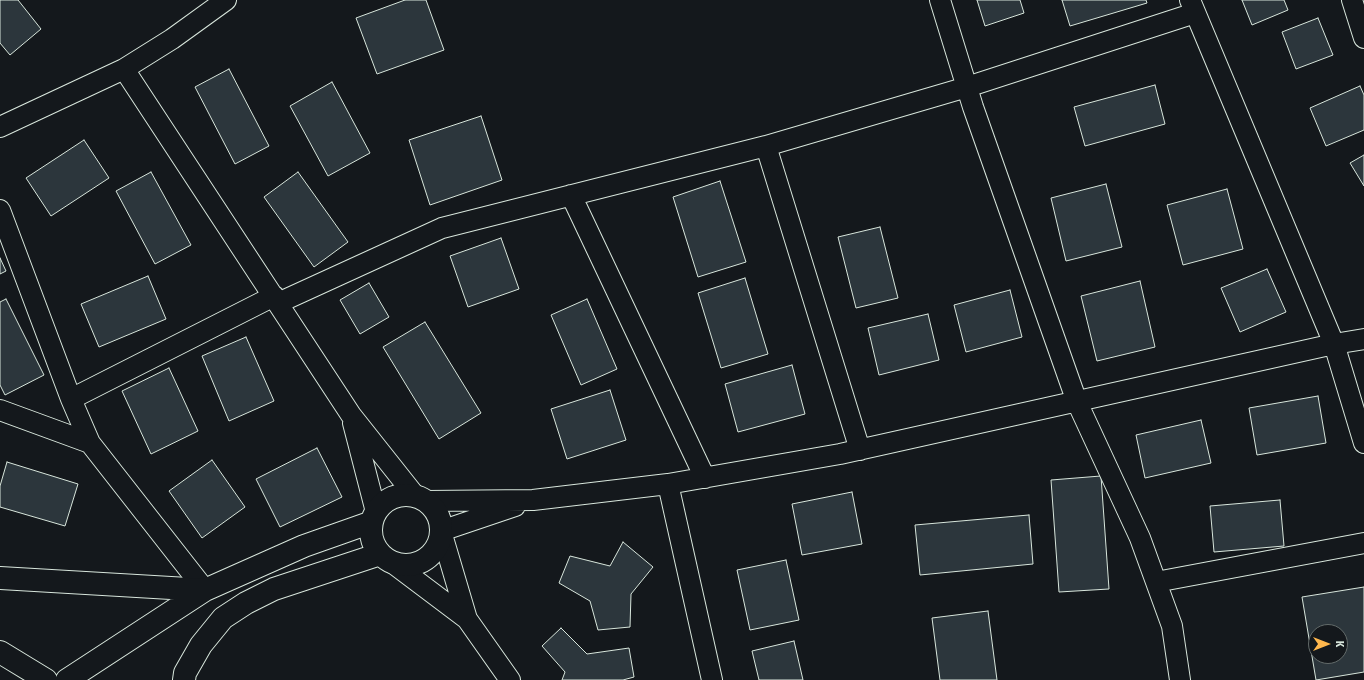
<!DOCTYPE html>
<html>
<head>
<meta charset="utf-8">
<style>
  body { margin:0 }
  #map { position:relative; width:1364px; height:680px; overflow:hidden; background:#14181c; font-family:"Fira Sans Condensed",sans-serif }
  canvas { display:block }
  .north { position:absolute; left:1308px; top:624px; width:40px; height:40px; box-sizing:border-box; background:#14181c; border:1px solid #626a69; border-radius:50%; rotate:90deg; font-size:11px; font-weight:700; line-height:16px; text-align:center; color:#d8e6dc }
  .north::after { content:''; display:block; margin:auto; width:14px; height:18px; background:#ffb74d; clip-path:polygon(50% 0,100% 100%,50% 72%,0 100%) }
</style>
</head>
<body>
<div id="map">
<canvas width="1364" height="680"></canvas>
<div class="north">K</div>
</div>
<script>
const g = document.querySelector('canvas').getContext('2d');
g.lineJoin = 'round';
function paint(path, color) {
  g.fillStyle = color;
  g.fill(path, 'evenodd');
}
function toPath(rows) {
  const path = new Path2D();
  for (const r of rows) {
    if (r.length === 3) {
      path.moveTo(r[0] + r[2], r[1]);
      path.arc(r[0], r[1], r[2], 0, 2 * Math.PI);
      continue;
    }
    path.moveTo(r[0], r[1]);
    for (let i = 2; i < r.length; i += 2) path.lineTo(r[i], r[i + 1]);
  }
  return path;
}
function strokePath(path, color, width, dash) {
  g.strokeStyle = color;
  g.lineWidth = width;
  g.lineCap = dash ? 'butt' : 'round';
  g.setLineDash(dash || []);
  g.stroke(path);
}
const building = toPath([
  [0,0,18,0,41,29,10,55,0,43,0,0],
  [405,0,426,0,444,50,377,74,356,18,405,0],
  [977,0,1020,0,1024,13,985,26,977,0],
  [1062,0,1146,0,1147,3,1070,26,1062,0],
  [1242,0,1284,0,1288,10,1252,25,1242,0],
  [1318,18,1333,55,1296,69,1282,32,1318,18],
  [229,69,269,146,235,164,195,87,229,69],
  [332,82,370,153,328,176,290,106,332,82],
  [1155,85,1165,124,1085,146,1074,107,1155,85],
  [1360,86,1364,95,1364,130,1326,146,1310,108,1360,86],
  [481,116,502,180,430,205,409,140,481,116],
  [84,140,109,178,51,216,26,178,84,140],
  [1364,155,1364,186,1350,163,1364,155],
  [151,172,191,245,155,264,116,191,151,172],
  [298,172,348,242,314,267,264,197,298,172],
  [720,181,746,262,698,277,673,197,720,181],
  [1106,184,1122,247,1066,261,1051,198,1106,184],
  [1227,189,1243,249,1183,265,1167,205,1227,189],
  [880,227,898,298,856,308,838,237,880,227],
  [501,238,519,289,468,307,450,256,501,238],
  [0,258,6,271,0,274,0,258],
  [1267,269,1286,312,1240,332,1221,288,1267,269],
  [148,276,166,319,99,347,81,304,148,276],
  [745,278,768,354,721,368,698,293,745,278],
  [1140,281,1155,347,1097,361,1081,296,1140,281],
  [369,283,389,317,360,334,340,300,369,283],
  [1010,290,1022,337,966,352,954,305,1010,290],
  [6,299,44,375,5,395,0,385,0,302,6,299],
  [587,299,617,369,581,385,551,315,587,299],
  [928,314,939,360,879,375,868,328,928,314],
  [425,322,481,413,439,439,383,347,425,322],
  [246,337,274,401,229,421,202,356,246,337],
  [792,365,805,414,738,432,725,384,792,365],
  [169,368,198,431,151,454,122,391,169,368],
  [610,390,626,440,567,459,551,409,610,390],
  [1318,396,1326,443,1257,455,1249,408,1318,396],
  [1201,420,1211,463,1145,478,1136,435,1201,420],
  [317,448,342,497,280,527,256,479,317,448],
  [212,460,245,507,202,538,169,491,212,460],
  [7,462,78,484,65,526,0,507,0,486,7,462],
  [1101,476,1109,589,1059,592,1051,480,1101,476],
  [852,492,862,544,802,555,792,504,852,492],
  [1280,500,1284,546,1214,552,1210,506,1280,500],
  [1029,515,1033,564,920,575,915,525,1029,515],
  [623,542,653,567,631,594,630,627,598,630,590,601,559,583,570,556,610,566,623,542],
  [786,560,799,620,750,630,737,570,786,560],
  [1364,587,1364,672,1316,680,1302,597,1364,587],
  [1316,632,1340,632,1340,656,1316,656,1316,632],
  [988,611,997,680,940,680,932,618,988,611],
  [561,628,587,654,629,648,634,677,623,680,562,680,565,672,542,646,561,628],
  [794,641,803,680,759,680,752,651,794,641]
]);
const street = toPath([
  [940,0,973,107,1077,402,1140,538,1172,626,1180,680],
  [1190,0,1334,344,1364,443],
  [1352,0,1364,38],
  [124,69,351,415,416,497],
  [0,127,124,69,172,39,226,0],
  [766,146,860,450],
  [571,195,705,478],
  [0,210,71,399,90,443],
  [278,303,442,228,766,146,967,87,1195,13],
  [71,399,274,296],
  [0,410,90,443,205,590],
  [353,423,376,512],
  [668,484,712,680],
  [426,501,533,500,668,484,840,454,1334,344,1364,339],
  [390,561,467,619,510,680],
  [1156,582,1364,543],
  [467,619,441,531,515,506]
]);
const secondary = toPath([
  [406,530,35],
  [0,578,205,590],
  [0,652,46,680],
  [67,680,205,590,304,546,372,522],
  [184,680,185,673,201,645,223,618,246,603,274,589,380,554]
]);
paint(building, '#2c363c');
strokePath(building, '#d8e6dc', 1);
strokePath(street, '#d8e6dc', 22);
strokePath(secondary, '#d8e6dc', 24);
strokePath(street, '#14181c', 20);
strokePath(secondary, '#14181c', 22);
</script>
</body>
</html>
